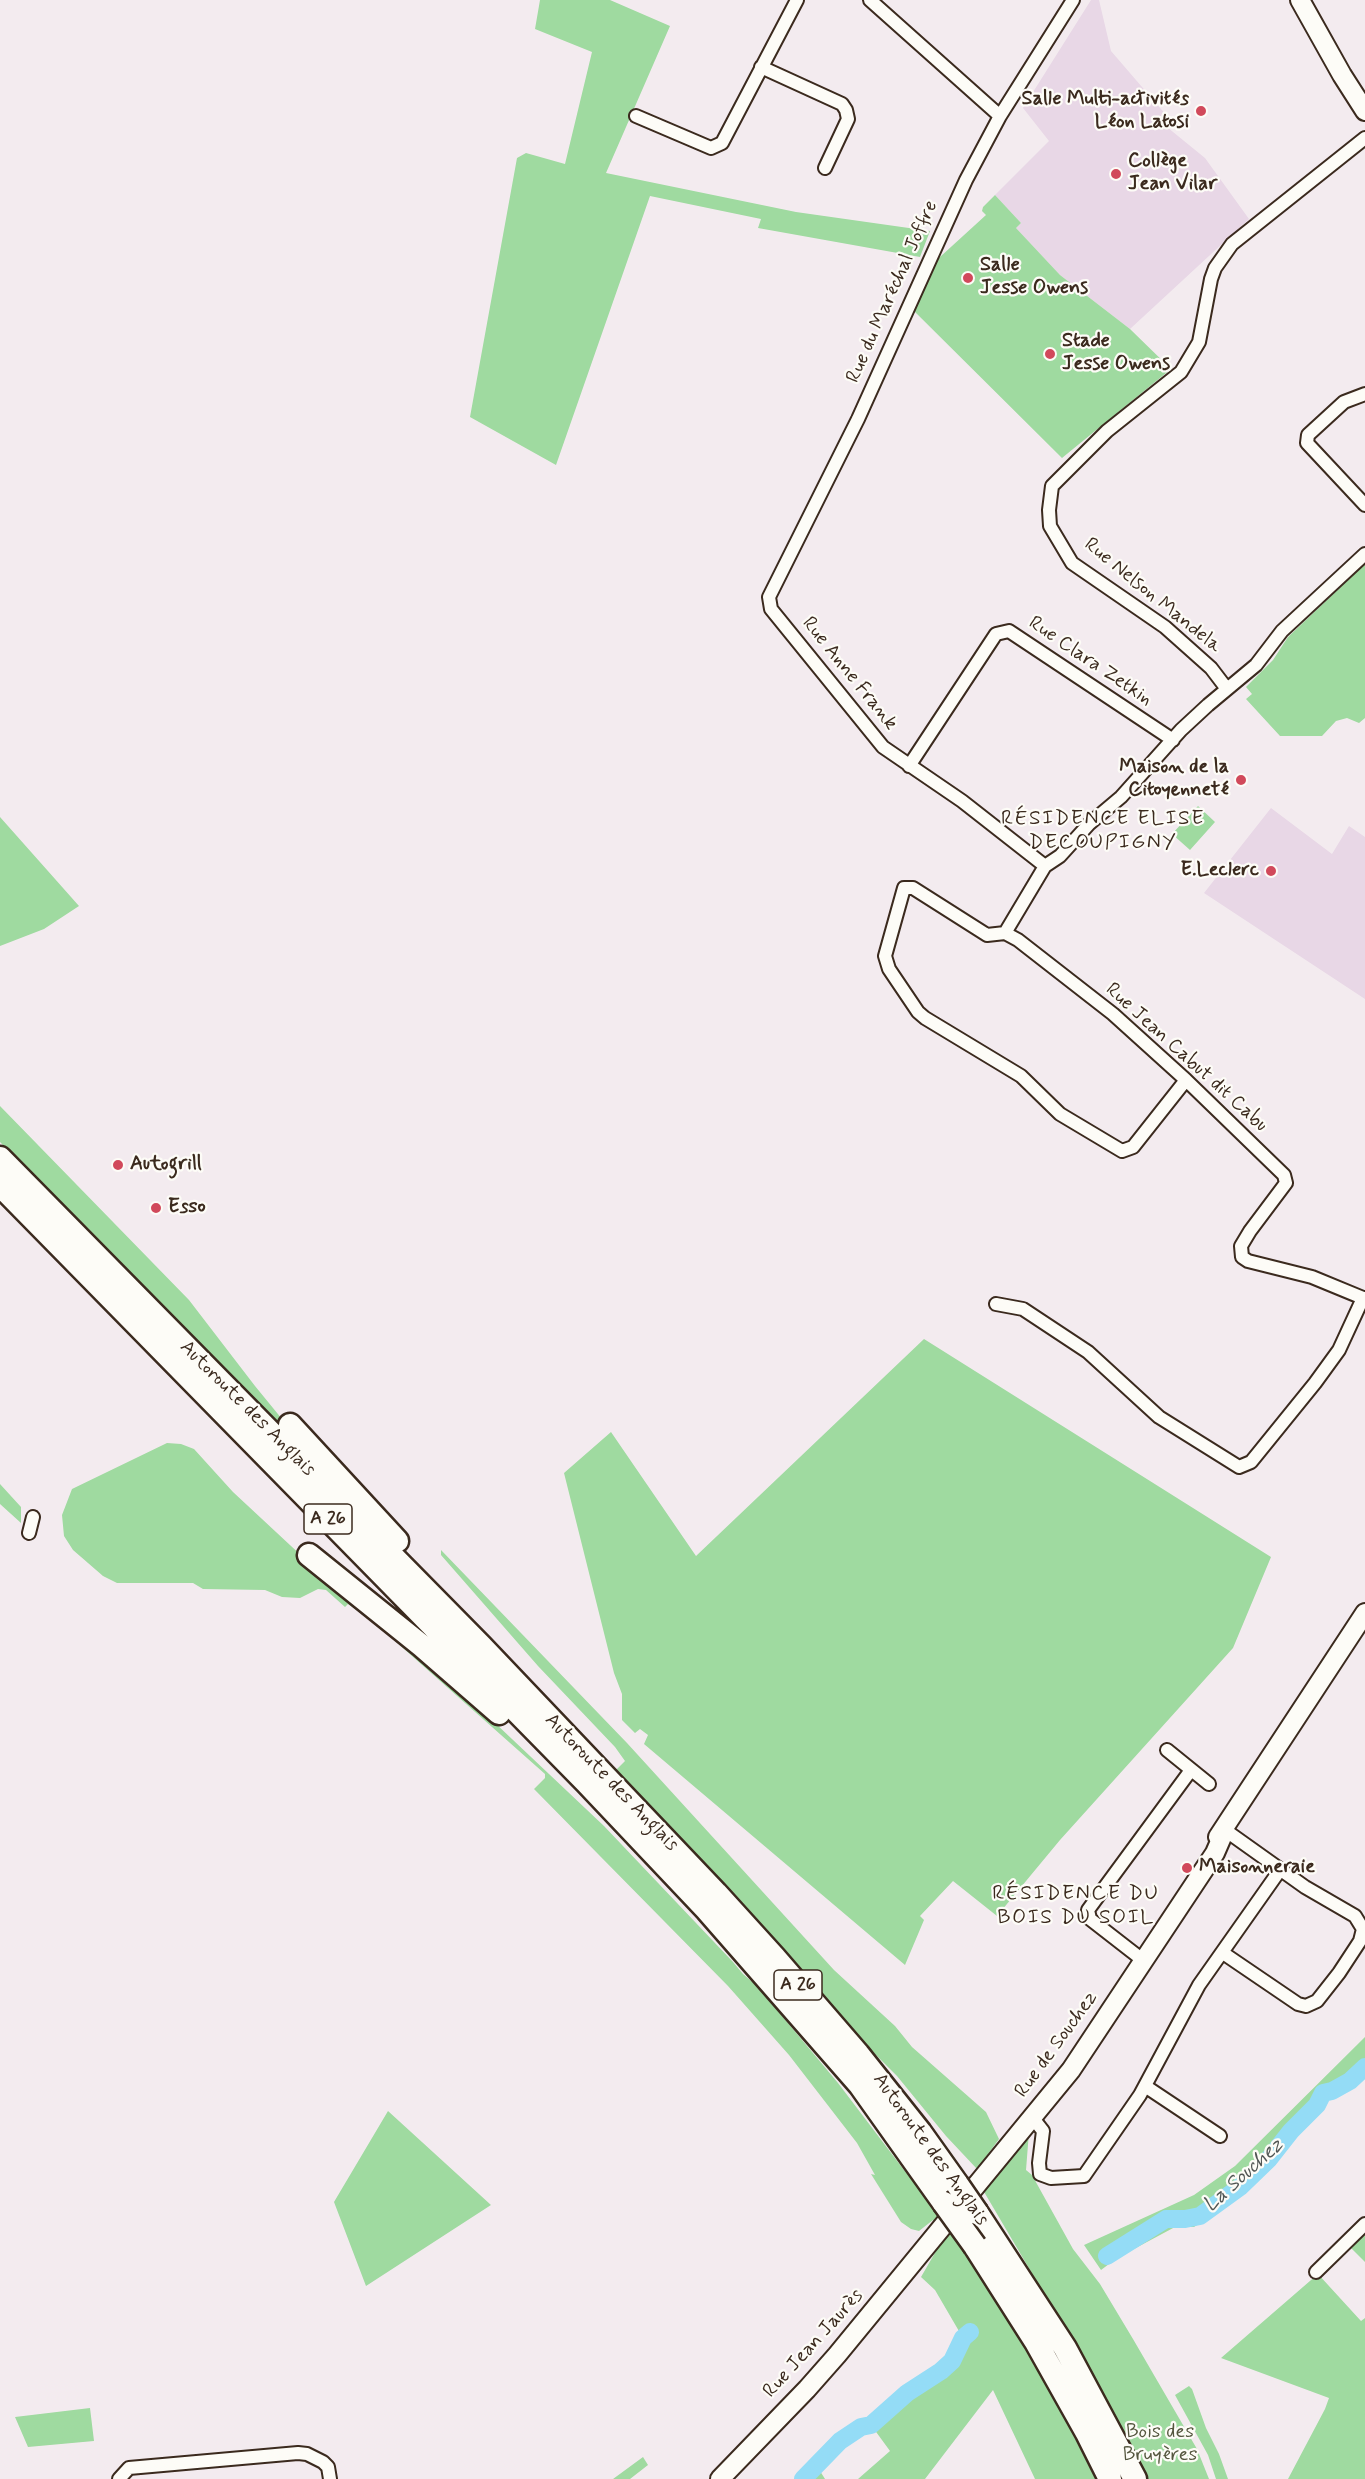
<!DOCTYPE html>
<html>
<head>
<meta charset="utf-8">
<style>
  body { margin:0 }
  canvas { display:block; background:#f3ebef }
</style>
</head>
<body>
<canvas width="1365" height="2479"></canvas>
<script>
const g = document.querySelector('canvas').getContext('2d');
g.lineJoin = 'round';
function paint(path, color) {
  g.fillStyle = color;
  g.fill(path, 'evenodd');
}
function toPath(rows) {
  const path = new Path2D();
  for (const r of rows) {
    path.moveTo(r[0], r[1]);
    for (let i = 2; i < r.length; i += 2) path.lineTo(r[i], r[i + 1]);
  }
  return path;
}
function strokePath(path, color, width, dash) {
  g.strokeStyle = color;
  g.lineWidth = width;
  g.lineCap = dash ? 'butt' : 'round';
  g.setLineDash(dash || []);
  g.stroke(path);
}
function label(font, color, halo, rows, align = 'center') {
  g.font = font + ' Mynerve,sans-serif';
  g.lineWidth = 4.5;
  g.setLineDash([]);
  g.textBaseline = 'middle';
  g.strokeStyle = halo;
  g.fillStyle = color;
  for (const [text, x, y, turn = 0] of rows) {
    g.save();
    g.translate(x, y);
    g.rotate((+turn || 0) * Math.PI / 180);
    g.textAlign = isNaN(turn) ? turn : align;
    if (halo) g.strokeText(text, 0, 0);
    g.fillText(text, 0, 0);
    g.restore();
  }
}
const built = toPath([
  [1091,0,1099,0,1111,51,1167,116,1162,123,1205,158,1249,219,1130,329,1060,275,1016,228,1021,223,995,195,1049,141,1023,108],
  [1271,808,1332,854,1349,826,1365,837,1365,999,1204,893]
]);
const green = toPath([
  [540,0,610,0,670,26,606,173,796,212,930,231,920,257,758,228,761,219,650,196,556,465,470,417,517,158,526,153,565,164,592,52,535,29],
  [995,195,1021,223,1016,228,1060,275,1130,329,1171,369,1062,458,912,309,929,267,986,215,982,211,983,207],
  [1365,564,1365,718,1359,723,1347,718,1336,721,1322,736,1280,736,1246,699,1252,694,1246,687,1273,660,1288,637],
  [1198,806,1215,822,1190,850,1172,834],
  [0,817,79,906,44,929,0,946],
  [0,1106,189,1300,255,1386,309,1452,305,1456,155,1298,0,1142],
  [924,1339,1271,1557,1233,1648,1060,1840,997,1916,953,1881,920,1916,924,1920,905,1965,644,1744,648,1735,640,1729,635,1733,622,1720,622,1694,614,1673,564,1473,611,1432,696,1556],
  [167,1443,181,1444,194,1449,233,1492,305,1559,439,1670,604,1826,733,1962,743,1974,757,1986,838,2083,904,2170,926,2195,1009,2315,1100,2479,1035,2479,993,2390,925,2479,858,2479,890,2451,871,2425,907,2393,941,2371,952,2361,963,2338,935,2290,921,2277,943,2239,933,2220,919,2231,911,2229,901,2222,871,2174,875,2175,857,2143,789,2055,728,1986,534,1789,545,1778,545,1774,377,1625,348,1604,345,1607,326,1590,318,1589,300,1598,282,1597,265,1590,203,1589,193,1583,117,1583,103,1576,73,1550,64,1536,62,1515,72,1489],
  [0,1484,21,1507,21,1523,0,1504],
  [441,1550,627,1743,834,1970,895,2026,912,2047,986,2112,999,2139,977,2169,946,2136,897,2076,858,2037,731,1891,616,1770,625,1761,615,1747,538,1666,441,1555],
  [1365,2037,1365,2070,1328,2099,1242,2195,1194,2227,1175,2227,1117,2258,1101,2270,1084,2245,1194,2195,1235,2166],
  [388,2111,491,2205,366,2286,334,2202],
  [1029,2132,1026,2170,1032,2175,1073,2249,1100,2284,1133,2339,1197,2449,1209,2479,1145,2479,1087,2367,980,2185],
  [1365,2230,1365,2262,1349,2246],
  [1318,2274,1361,2321,1365,2318,1365,2479,1288,2479,1325,2409,1329,2398,1221,2358],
  [1189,2386,1192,2389,1206,2428,1219,2454,1228,2479,1216,2479,1208,2455,1175,2395],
  [90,2408,94,2441,28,2447,15,2417],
  [643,2457,648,2465,630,2479,613,2479],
  [814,2468,820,2471,825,2479,803,2479]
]);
const river = toPath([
  [1107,2256,1166,2219,1185,2219,1200,2216,1240,2187,1269,2159,1291,2131,1317,2105,1323,2093,1332,2091,1350,2081,1365,2067],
  [803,2479,840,2441,861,2427,871,2425,907,2393,941,2371,952,2361,963,2338,970,2332]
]);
const street = toPath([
  [870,0,1000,116],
  [761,67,842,104,846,110,848,119,825,168],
  [636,116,711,148,722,143,797,0],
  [1365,394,1344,402,1308,435,1307,443,1365,505],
  [1227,689,1211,668,1165,627,1072,563,1050,526,1049,510,1052,486,1107,431,1181,372,1199,342,1211,279,1215,268,1232,244,1365,138],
  [909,766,996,634,1009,631,1173,740],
  [1045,866,962,801,883,747,771,609,769,597,858,419,966,180,1000,116,1073,0],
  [1005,933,987,935,913,888,904,888,885,956,889,969,918,1012,925,1018,1021,1076,1060,1114,1122,1151,1133,1147,1186,1080],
  [1005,933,1018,940,1113,1014,1186,1080,1284,1175,1286,1183,1250,1231,1241,1246,1242,1257,1248,1261,1312,1277,1363,1298],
  [1005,933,1045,866,1060,856,1089,824,1121,797,1181,730,1208,705,1256,665,1282,631,1365,554],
  [996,1304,1023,1309,1088,1352,1159,1417,1239,1467,1251,1462,1315,1383,1339,1350,1363,1298,1365,1298],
  [29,1533,33,1517],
  [1167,1750,1209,1784],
  [1223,1953,1298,2004,1306,2006,1317,2001,1339,1973,1360,1941,1363,1929,1355,1916,1305,1887,1225,1830],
  [1144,1961,1090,1919,1088,1910,1191,1770],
  [1145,2086,1220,2136],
  [1032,2117,1043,2131,1039,2163,1040,2174,1051,2178,1084,2176,1140,2095,1199,1985,1280,1870],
  [1316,2272,1365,2224],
  [119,2479,129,2468,298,2453,307,2454,323,2462,328,2467,330,2479]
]);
const secondary = toPath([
  [1300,0,1342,75,1365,111],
  [1218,1837,1365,1613],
  [720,2479,807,2389,837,2355,1071,2070,1215,1853,1225,1830]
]);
const highway = toPath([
  [0,1158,481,1646,716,1893,775,1958,858,2054,920,2132,957,2184],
  [0,1185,586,1782,707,1910,860,2085,944,2203],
  [290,1425,397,1541],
  [309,1555,422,1646,499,1713],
  [977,2213,1065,2348,1135,2479],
  [975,2246,1036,2342,1087,2433,1110,2479]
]);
const highwayBridge = toPath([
  [957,2184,977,2213],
  [944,2203,975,2246]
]);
const markers = [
  [1201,111,6,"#d1495b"],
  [1116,174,6,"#d1495b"],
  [968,278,6,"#d1495b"],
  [1050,354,6,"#d1495b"],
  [1241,780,6,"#d1495b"],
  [1271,871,6,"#d1495b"],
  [118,1165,6,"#d1495b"],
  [156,1208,6,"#d1495b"],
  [1187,1868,6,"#d1495b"]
];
const shields = [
  [328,1519,48],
  [798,1985,48]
];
const shieldNames = [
  ["A 26",328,1519],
  ["A 26",798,1985]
];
const poiNames = [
  ["Salle Multi-activités",1189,100,"right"],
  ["Léon Latosi",1189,123,"right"],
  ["Collège",1128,162],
  ["Jean Vilar",1128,185],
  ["Salle",980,266],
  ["Jesse Owens",980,289],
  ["Stade",1062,342],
  ["Jesse Owens",1062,365],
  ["Maison de la",1229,768,"right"],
  ["Citoyenneté",1229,791,"right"],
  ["E.Leclerc",1259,871,"right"],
  ["Autogrill",130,1165],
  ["Esso",168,1208],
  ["Maisonneraie",1199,1868]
];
const streetNames = [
  ["Rue du Maréchal Joffre",893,292,-66],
  ["Rue Nelson Mandela",1152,596,39],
  ["Rue Clara Zetkin",1090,662,34],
  ["Rue Anne Frank",849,674,51],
  ["Rue Jean Cabut dit Cabu",1186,1058,42],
  ["Autoroute des Anglais",247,1409,45],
  ["Autoroute des Anglais",611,1783,46],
  ["Rue de Souchez",1057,2045,-54],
  ["Autoroute des Anglais",930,2150,54],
  ["Rue Jean Jaurès",814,2344,-48]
];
const parkNames = [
  ["Bois des",1160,2433],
  ["Bruyères",1160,2456]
];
const neighbourhoodNames = [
  ["RÉSIDENCE ELISE",1103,820],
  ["DECOUPIGNY",1103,844],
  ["RÉSIDENCE DU",1076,1895],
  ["BOIS DU SOIL",1076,1919]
];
const waterNames = [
  ["La Souchez",1244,2176,-42]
];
paint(built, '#e8d7e6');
paint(green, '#9fdaa0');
strokePath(river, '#94dcf6', 18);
strokePath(street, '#3b2a1e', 16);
strokePath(secondary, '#3b2a1e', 22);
strokePath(highway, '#3b2a1e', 27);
strokePath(street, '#fdfcf7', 12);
strokePath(secondary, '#fdfcf7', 18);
strokePath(highway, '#fdfcf7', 22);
strokePath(highwayBridge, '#3b2a1e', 27, []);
strokePath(highwayBridge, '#fdfcf7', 22);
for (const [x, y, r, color] of markers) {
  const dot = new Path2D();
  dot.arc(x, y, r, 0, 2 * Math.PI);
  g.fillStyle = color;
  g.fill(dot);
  strokePath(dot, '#fdfcf7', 2);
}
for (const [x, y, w] of shields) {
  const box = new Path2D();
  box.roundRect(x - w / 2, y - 15, w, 30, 4.5);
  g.fillStyle = '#fdfcf7';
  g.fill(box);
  strokePath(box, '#3b2a1e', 1.5);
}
label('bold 18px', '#3b2a1e', null, shieldNames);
label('bold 20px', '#3b2a1e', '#fdfcf7', poiNames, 'left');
label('20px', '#3b2a1e', '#fdfcf7', streetNames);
label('20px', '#54563e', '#fdfcf7', parkNames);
g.letterSpacing = '1.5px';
label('21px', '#3b2a1e', '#fdfcf7', neighbourhoodNames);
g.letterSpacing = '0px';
label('italic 21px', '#515654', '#fdfcf7', waterNames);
</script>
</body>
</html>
